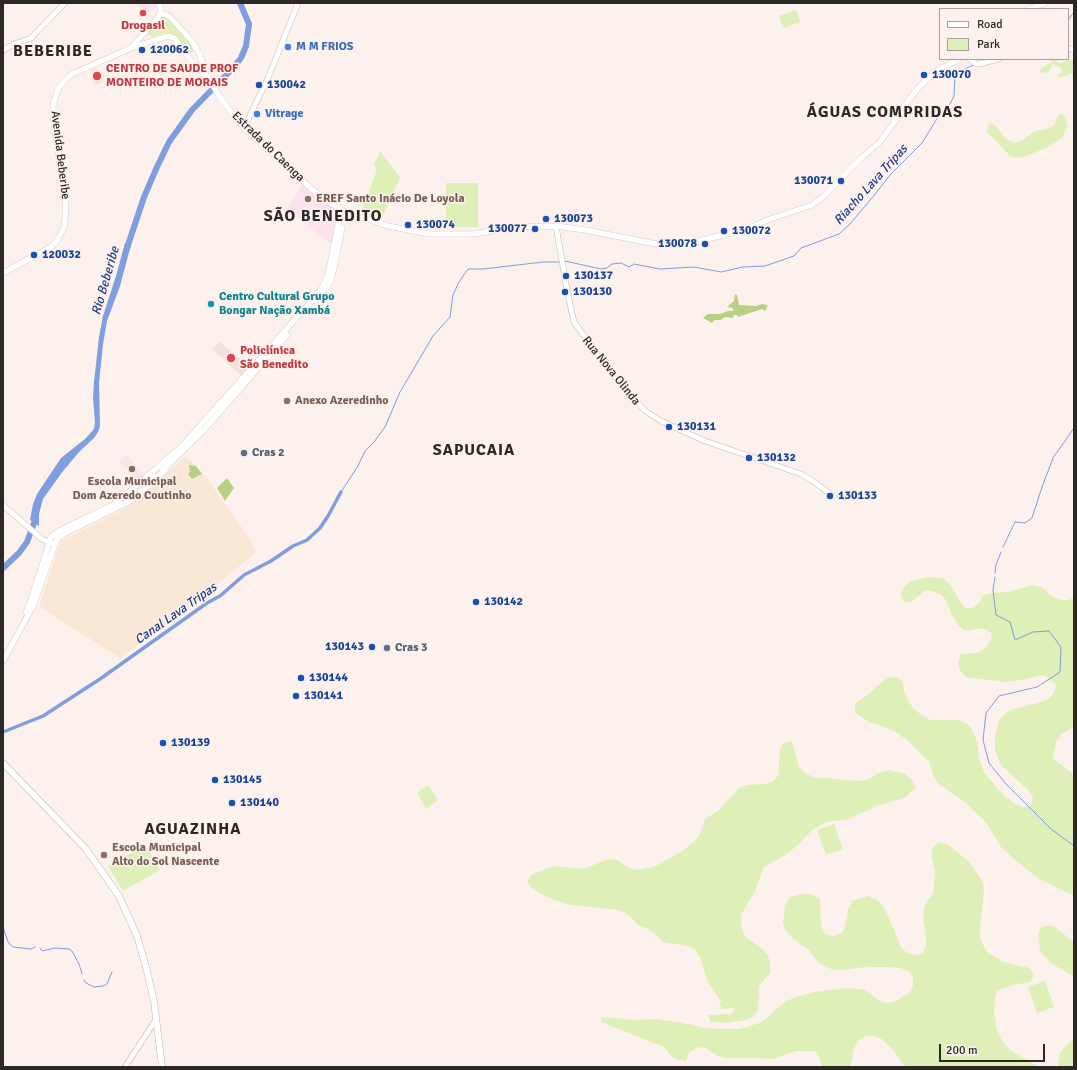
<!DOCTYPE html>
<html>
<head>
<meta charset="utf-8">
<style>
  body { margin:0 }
  #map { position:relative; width:1077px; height:1070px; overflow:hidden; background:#fcf1ec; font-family:Signika,sans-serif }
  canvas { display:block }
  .frame { position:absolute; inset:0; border:4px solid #2c2826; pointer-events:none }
  .legend { position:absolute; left:939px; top:8px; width:130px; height:52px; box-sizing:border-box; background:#fcf1ec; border:1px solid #a9a19d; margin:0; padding:5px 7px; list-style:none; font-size:12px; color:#2c2826 }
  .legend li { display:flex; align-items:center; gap:8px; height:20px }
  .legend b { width:20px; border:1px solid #a9a19d }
  .scale { position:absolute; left:939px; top:1044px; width:106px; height:18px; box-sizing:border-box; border:2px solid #2c2826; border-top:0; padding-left:5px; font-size:12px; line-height:14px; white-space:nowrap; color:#2c2826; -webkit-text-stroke:3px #fcf1ec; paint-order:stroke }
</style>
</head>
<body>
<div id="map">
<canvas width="1077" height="1070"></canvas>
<div class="frame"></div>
<ul class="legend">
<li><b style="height:5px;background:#fff"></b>Road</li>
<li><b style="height:11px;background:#deefb8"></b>Park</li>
</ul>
<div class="scale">200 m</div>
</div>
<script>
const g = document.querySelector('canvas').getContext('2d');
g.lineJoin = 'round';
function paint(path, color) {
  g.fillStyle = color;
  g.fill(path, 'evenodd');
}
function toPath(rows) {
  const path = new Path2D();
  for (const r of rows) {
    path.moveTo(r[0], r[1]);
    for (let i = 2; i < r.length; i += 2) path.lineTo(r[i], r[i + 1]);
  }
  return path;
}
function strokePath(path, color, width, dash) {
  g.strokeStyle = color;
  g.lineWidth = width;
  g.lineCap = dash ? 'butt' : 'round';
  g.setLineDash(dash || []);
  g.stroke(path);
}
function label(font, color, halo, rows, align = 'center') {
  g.font = font + ' Signika,sans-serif';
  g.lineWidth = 3;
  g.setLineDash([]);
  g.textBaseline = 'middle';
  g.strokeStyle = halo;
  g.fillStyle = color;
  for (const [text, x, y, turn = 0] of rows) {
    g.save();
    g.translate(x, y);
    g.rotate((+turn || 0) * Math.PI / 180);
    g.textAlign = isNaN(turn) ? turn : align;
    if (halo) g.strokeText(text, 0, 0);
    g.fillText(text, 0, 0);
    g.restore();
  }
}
const built = toPath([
  [97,68,103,82,96,85,90,71],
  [220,342,249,367,241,376,212,349]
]);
const industrial = toPath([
  [186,456,206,477,245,532,256,550,254,554,198,600,120,658,43,609,40,606,40,603,61,541,124,509]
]);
const education = toPath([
  [130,3,156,3,158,7,150,12],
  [303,183,338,211,333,239,331,242,329,243,287,209],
  [127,455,144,476,138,481,119,462]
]);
const green = toPath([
  [796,10,800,22,783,28,779,16],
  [160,17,167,17,189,41,194,49,192,52,188,52,173,34,165,33,153,37,148,35,147,33],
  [1051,59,1057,59,1057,62,1060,63,1065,62,1066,59,1074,60,1074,78,1072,78,1072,73,1059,78,1058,74,1062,73,1061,68,1053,64,1048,73,1040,72,1041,68,1052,62],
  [1059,114,1064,115,1066,122,1067,128,1062,138,1048,147,1024,157,1016,158,1010,156,987,132,988,125,991,123,996,126,1006,139,1014,143,1022,141,1034,131,1047,129,1054,125],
  [380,151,400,177,381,221,360,214,377,170,374,165],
  [446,183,478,183,478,227,446,227],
  [927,577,943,578,951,586,964,608,972,608,979,603,983,595,991,593,1009,592,1033,585,1041,587,1053,597,1061,600,1069,600,1074,597,1074,727,1061,734,1056,742,1053,758,1074,775,1074,896,1039,879,1013,858,1001,847,986,822,966,803,939,784,934,777,929,762,907,740,893,730,869,722,855,713,855,704,870,693,882,682,888,678,897,677,903,682,904,691,908,701,913,708,920,714,930,720,955,720,963,721,970,726,977,741,979,758,984,772,1002,794,1015,804,1023,807,1031,805,1033,797,1028,790,1002,766,998,758,995,750,995,735,1000,719,1006,713,1014,709,1041,702,1048,699,1054,693,1056,685,1050,679,1043,675,1022,680,1005,682,966,677,960,670,958,662,961,654,978,653,985,648,991,641,992,633,985,629,977,629,968,631,963,630,957,623,952,615,946,600,940,594,932,591,924,591,911,602,903,601,901,593,905,586,911,581],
  [790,741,792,742,799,767,805,773,813,777,858,781,866,780,881,772,889,770,905,774,912,780,916,787,904,798,879,805,849,819,828,822,819,826,812,830,800,843,787,854,764,867,755,891,742,913,741,922,742,930,746,937,762,949,768,956,770,963,770,973,759,986,758,1011,752,1017,745,1020,729,1023,711,1022,708,1015,731,1014,735,1010,733,1008,723,1009,719,1005,721,1001,708,982,700,957,695,950,688,946,663,942,651,930,640,926,627,914,619,910,571,905,554,900,539,893,532,888,527,882,531,875,548,868,556,866,584,869,608,859,617,860,631,869,639,870,656,866,681,852,695,841,700,834,705,819,719,810,739,788,747,785,764,784,772,782,778,776,780,751,782,744],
  [428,785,438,800,426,809,417,793],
  [834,824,843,849,826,855,817,830],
  [939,842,947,844,967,860,973,867,982,881,984,890,980,928,980,937,983,945,988,953,1004,962,1029,968,1034,975,1030,982,1013,985,997,991,995,997,994,1014,997,1030,1001,1039,1010,1050,1039,1067,905,1067,894,1051,882,1039,874,1036,866,1036,859,1040,854,1048,851,1064,848,1067,822,1067,820,1059,816,1052,813,1051,796,1051,772,1059,755,1058,727,1058,718,1056,704,1047,696,1048,689,1053,686,1061,678,1060,671,1056,664,1047,601,1022,601,1018,606,1017,632,1020,657,1019,688,1024,705,1028,721,1029,739,1029,747,1027,762,1022,786,1001,799,996,815,992,848,988,865,990,879,1000,886,1003,894,1002,909,993,913,986,913,978,909,971,900,968,891,967,865,967,843,970,834,970,826,967,819,963,809,950,795,940,786,931,783,923,785,906,789,898,796,895,804,894,813,895,820,899,821,925,824,933,832,936,841,934,845,927,848,910,852,903,851,901,868,896,876,899,884,907,901,947,907,953,915,955,923,953,926,945,926,937,923,918,924,910,926,902,932,896,934,888,935,872,932,856,932,848],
  [146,845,160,870,123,891,108,866],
  [1049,925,1056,928,1074,942,1074,977,1051,963,1040,951,1038,935,1040,928],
  [1045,981,1054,1007,1037,1013,1028,987],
  [1074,1038,1074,1067,1060,1067,1058,1064,1060,1053]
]);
const forest = toPath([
  [735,294,737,295,739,305,757,306,762,304,768,305,765,311,762,309,738,317,737,315,734,315,733,318,725,317,721,320,714,320,712,323,703,318,708,314,720,314,728,311,733,311,733,308,727,307,734,301],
  [189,465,196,466,202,474,192,479,188,474,190,472],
  [227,478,234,488,225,501,217,488]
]);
const water = toPath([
  [125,243,131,245,120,286,107,321,103,344,99,383,100,426,98,432,94,438,80,451,63,471,43,499,39,514,39,526,30,520,33,504,37,494,61,458,85,439,94,429,95,422,93,398,94,382,99,337,103,316,116,276]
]);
const stream = toPath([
  [1068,20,1074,12],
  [565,261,601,269,607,268,612,264,621,263,629,267,634,264,660,269,694,267,721,272,743,267,765,266,794,256,801,248,839,234,850,224,876,193,890,175,922,143,938,117,950,104,954,96,955,76,961,71,973,65],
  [341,492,358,466,365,451,374,442,385,427,400,392,433,336,450,317,453,295,459,282,468,269,483,269,543,262,560,262],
  [1003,547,1015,522,1025,523,1032,518,1042,487,1053,458,1074,428],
  [995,573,996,565,1001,552],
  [995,577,993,590,996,615,1010,622,1015,640,1033,632,1049,631,1061,647,1060,672,1037,687,999,696,986,713,983,740,989,763,1006,784,1051,829,1074,846],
  [3,927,8,942,13,947,31,949,35,947],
  [40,948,42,951,55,948,69,949,72,951,79,964,82,974],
  [84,980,86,983,94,987,103,986,107,984,112,972]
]);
const canal = toPath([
  [3,732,43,716,100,679,207,603,220,596,244,575,271,561,293,546,307,540,320,528,328,516,341,492]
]);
const river = toPath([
  [126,251,144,197,157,167,169,142,192,110,233,68,241,58,246,46,249,24,240,3],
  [3,568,19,553,27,542,34,523,36,515]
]);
const tertiary = toPath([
  [1068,48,1074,50],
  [3,50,14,44,31,38,65,3],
  [970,59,976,64,979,64,999,59],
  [244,128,268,78,298,3],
  [556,226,567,290,574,322,609,370,644,410,661,421,705,441,801,474,813,481,829,493],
  [3,505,42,539,54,544],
  [125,1067,157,1018]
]);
const secondary = toPath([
  [159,3,161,10,160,15],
  [1029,9,1045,3],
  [160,15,164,14,169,16,191,40,200,55,206,75],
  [131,48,160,15],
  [3,273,51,247,56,242,64,228,66,207,53,116,53,106,58,89,66,79,72,74,131,48,168,36,174,38,192,62,208,78,224,103,244,128,314,191,341,210,388,226,429,234,474,234,516,227,556,226,585,230,651,243,672,245,691,243,747,229,770,219,812,205,823,197,860,159,880,142,893,124,903,107,920,86,935,72,959,59],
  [316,301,330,282,334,268,342,228],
  [162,469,169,464,204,430,287,335],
  [146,486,148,481,154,476],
  [115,504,182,446,315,297,323,286,328,275,341,210],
  [26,612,30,603,51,537,59,531,117,503],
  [3,661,33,606,57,539,65,533,128,502,151,484,164,471,167,467]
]);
const primary = toPath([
  [3,763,86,849,119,896,137,936,146,967,154,1001,162,1067]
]);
const markers = [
  [143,13,4,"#e0444e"],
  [288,47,4,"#3f7fe0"],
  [142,50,4,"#1a4fb4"],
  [924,75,4,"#1a4fb4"],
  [97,76,5,"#e0444e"],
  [259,85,4,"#1a4fb4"],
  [257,114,4,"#3f7fe0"],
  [841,181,4,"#1a4fb4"],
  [308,199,4,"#8d6e63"],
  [546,219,4,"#1a4fb4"],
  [408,225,4,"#1a4fb4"],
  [535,229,4,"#1a4fb4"],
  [724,231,4,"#1a4fb4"],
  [705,244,4,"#1a4fb4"],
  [34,255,4,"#1a4fb4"],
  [566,276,4,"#1a4fb4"],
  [565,292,4,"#1a4fb4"],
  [211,304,4,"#0f9aa8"],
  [231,358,5,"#e0444e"],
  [287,401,4,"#8d6e63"],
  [669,427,4,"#1a4fb4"],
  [244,453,4,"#5c6f8a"],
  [749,458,4,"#1a4fb4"],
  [132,469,4,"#8d6e63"],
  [830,496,4,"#1a4fb4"],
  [476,602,4,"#1a4fb4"],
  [372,647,4,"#1a4fb4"],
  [387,648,4,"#5c6f8a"],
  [301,678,4,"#1a4fb4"],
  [296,696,4,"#1a4fb4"],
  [163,743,4,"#1a4fb4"],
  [215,780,4,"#1a4fb4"],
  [232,803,4,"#1a4fb4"],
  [104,855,4,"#8d6e63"]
];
const healthNames = [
  ["Drogasil",143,26,"center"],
  ["CENTRO DE SAUDE PROF",106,69],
  ["MONTEIRO DE MORAIS",106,83],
  ["Policlínica",240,351],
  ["São Benedito",240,365]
];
const shopNames = [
  ["M M FRIOS",296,47],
  ["Vitrage",265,114]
];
const transitNames = [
  ["120062",150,50],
  ["130070",932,75],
  ["130042",267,85],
  ["130071",833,181,"right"],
  ["130073",554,219],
  ["130074",416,225],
  ["130077",527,229,"right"],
  ["130072",732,231],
  ["130078",697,244,"right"],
  ["120032",42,255],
  ["130137",574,276],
  ["130130",573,292],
  ["130131",677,427],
  ["130132",757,458],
  ["130133",838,496],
  ["130142",484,602],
  ["130143",364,647,"right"],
  ["130144",309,678],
  ["130141",304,696],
  ["130139",171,743],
  ["130145",223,780],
  ["130140",240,803]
];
const streetNames = [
  ["Estrada do Caenga",268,147,44],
  ["Avenida Beberibe",60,155,83],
  ["Rua Nova Olinda",611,371,51]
];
const educationNames = [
  ["EREF Santo Inácio De Loyola",316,199],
  ["Anexo Azeredinho",295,401],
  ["Escola Municipal",132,482,"center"],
  ["Dom Azeredo Coutinho",132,496,"center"],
  ["Escola Municipal",112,848],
  ["Alto do Sol Nascente",112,862]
];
const cultureNames = [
  ["Centro Cultural Grupo",219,297],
  ["Bongar Nação Xambá",219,311]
];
const serviceNames = [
  ["Cras 2",252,453],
  ["Cras 3",395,648]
];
const waterNames = [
  ["Riacho Lava Tripas",871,185,-48],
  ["Rio Beberibe",106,281,-74],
  ["Canal Lava Tripas",176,614,-35]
];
const districtNames = [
  ["BEBERIBE",53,52],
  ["ÁGUAS COMPRIDAS",885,113],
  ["SÃO BENEDITO",323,217],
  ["SAPUCAIA",474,451],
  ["AGUAZINHA",193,830]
];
paint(built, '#f4e2d9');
paint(industrial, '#f8e7d5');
paint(education, '#fbe2ec');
paint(green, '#deefb8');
paint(forest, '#b9d083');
paint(water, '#7f9edf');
strokePath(stream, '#7f9edf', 1);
strokePath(canal, '#7f9edf', 3.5);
strokePath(river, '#7f9edf', 6);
strokePath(tertiary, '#c2b8b3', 6);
strokePath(secondary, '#c2b8b3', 6);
strokePath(primary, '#c2b8b3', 7);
strokePath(tertiary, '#fff', 5);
strokePath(secondary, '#fff', 5.5);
strokePath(primary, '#fff', 6);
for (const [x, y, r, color] of markers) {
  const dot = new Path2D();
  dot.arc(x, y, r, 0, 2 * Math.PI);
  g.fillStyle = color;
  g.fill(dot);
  strokePath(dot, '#fcf1ec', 1.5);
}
label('bold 12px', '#be3a42', '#fcf1ec', healthNames, 'left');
label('bold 12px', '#366cbe', '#fcf1ec', shopNames, 'left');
label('bold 12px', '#164399', '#fcf1ec', transitNames, 'left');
label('12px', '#2c2826', '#fcf1ec', streetNames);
label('bold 12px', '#785e54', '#fcf1ec', educationNames, 'left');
label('bold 12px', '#0d838f', '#fcf1ec', cultureNames, 'left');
label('bold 12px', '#4e5e75', '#fcf1ec', serviceNames, 'left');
label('italic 13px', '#1e3d89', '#fcf1ec', waterNames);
g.letterSpacing = '1px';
label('bold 16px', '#2c2826', '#fcf1ec', districtNames);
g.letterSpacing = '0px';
</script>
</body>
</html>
